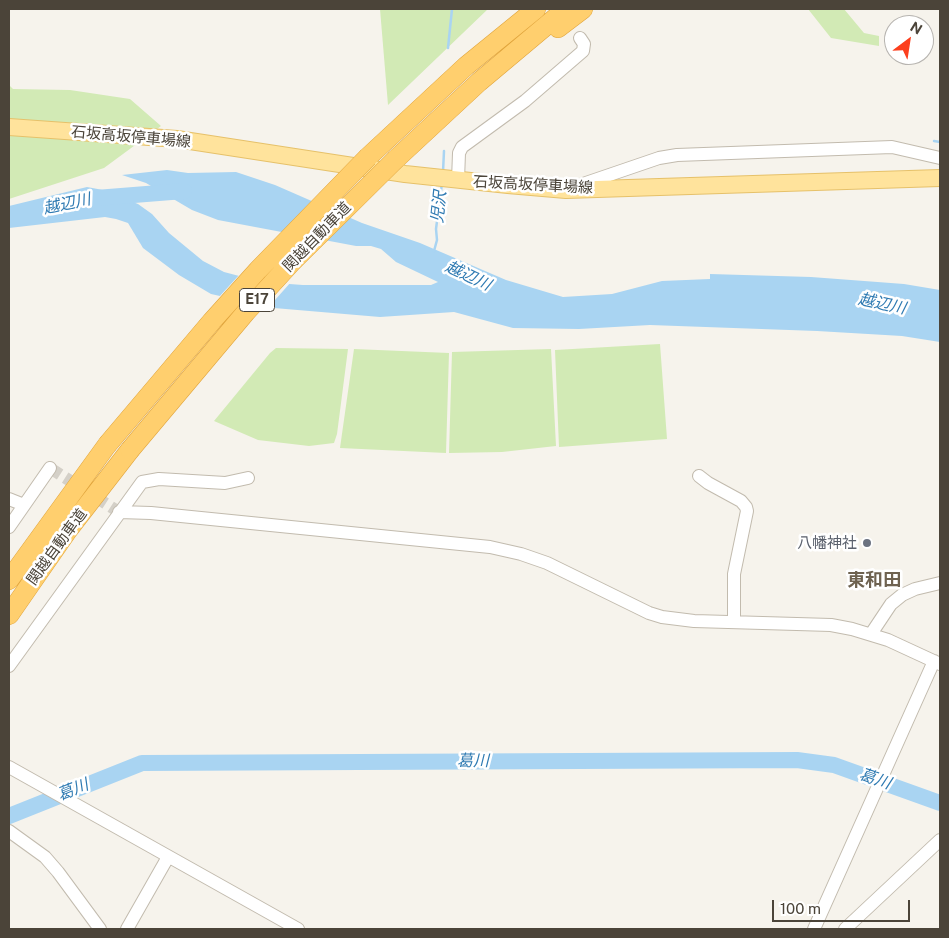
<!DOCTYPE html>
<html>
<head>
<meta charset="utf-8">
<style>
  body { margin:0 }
  #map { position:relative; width:949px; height:938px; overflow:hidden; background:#f6f3ec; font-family:"Public Sans",sans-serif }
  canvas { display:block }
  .frame { position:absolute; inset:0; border:10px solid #4b4439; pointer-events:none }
  .north { position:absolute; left:884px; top:15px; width:50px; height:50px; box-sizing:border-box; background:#fff; border:1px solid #b7b4b0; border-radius:50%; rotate:31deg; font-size:14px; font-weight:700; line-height:20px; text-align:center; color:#4b4439 }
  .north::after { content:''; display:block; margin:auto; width:18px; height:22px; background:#fc3f1d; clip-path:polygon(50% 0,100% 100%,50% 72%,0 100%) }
  .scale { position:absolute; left:772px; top:900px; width:138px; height:22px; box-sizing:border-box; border:2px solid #4b4439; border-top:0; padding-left:6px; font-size:15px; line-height:18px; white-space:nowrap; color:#4b4439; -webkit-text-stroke:4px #fff; paint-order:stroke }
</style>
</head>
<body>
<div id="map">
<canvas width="949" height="938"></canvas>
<div class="frame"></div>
<div class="north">N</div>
<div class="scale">100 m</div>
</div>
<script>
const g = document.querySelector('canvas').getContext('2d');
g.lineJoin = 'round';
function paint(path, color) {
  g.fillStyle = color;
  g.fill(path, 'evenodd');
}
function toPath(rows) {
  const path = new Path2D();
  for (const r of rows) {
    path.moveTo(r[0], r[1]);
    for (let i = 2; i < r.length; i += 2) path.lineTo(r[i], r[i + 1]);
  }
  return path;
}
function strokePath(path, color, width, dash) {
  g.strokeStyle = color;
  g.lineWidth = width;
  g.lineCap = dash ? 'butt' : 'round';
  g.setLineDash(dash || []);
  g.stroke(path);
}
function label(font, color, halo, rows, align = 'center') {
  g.font = font + ' "Public Sans","Noto Sans JP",sans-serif';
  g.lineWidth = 5;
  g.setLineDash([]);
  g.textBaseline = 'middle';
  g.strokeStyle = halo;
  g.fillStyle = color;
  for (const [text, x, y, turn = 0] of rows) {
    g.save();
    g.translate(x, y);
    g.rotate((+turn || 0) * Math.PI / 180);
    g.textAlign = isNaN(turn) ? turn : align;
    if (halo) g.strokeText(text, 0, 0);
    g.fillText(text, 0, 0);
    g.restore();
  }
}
const green = toPath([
  [380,9,488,9,388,105],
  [808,9,844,9,864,33,879,36,879,46,831,38],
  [9,85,13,89,70,90,130,99,161,126,104,168,9,199],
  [660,344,667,439,559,447,555,350],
  [276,348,348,349,337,434,334,443,309,446,258,440,214,421,270,353],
  [354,349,449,353,446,453,340,448],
  [551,349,556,446,502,452,449,453,452,352]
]);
const water = toPath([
  [167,170,188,173,236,172,275,185,362,223,420,243,506,280,563,297,612,294,662,281,710,279,710,274,811,277,904,284,940,290,940,342,902,336,817,331,650,325,579,329,513,328,454,312,380,317,274,308,211,294,179,275,143,248,128,223,116,219,105,217,9,228,9,206,87,187,103,190,138,204,152,214,169,233,203,261,224,272,262,282,303,285,431,285,438,282,396,262,381,249,371,246,356,246,218,220,192,210,146,183,122,175]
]);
const pier = toPath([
  [240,274,263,280,291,282,267,309,218,298]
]);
const stream = toPath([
  [448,48,452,9],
  [934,141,940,142],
  [443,172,444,151],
  [434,251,437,240,436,229,442,183]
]);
const river = toPath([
  [96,198,184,191],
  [9,816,142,763,797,760,834,765,940,803]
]);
const minorTunnel = toPath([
  [50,468,119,512]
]);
const minor = toPath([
  [458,180,459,153,462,147,525,101,583,51,584,44,580,38],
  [577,186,659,158,677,155,892,147,940,158],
  [699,476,708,483,741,501,746,507,747,511,734,574,734,621],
  [9,499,24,505],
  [119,512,151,513,490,547,521,554,547,563,649,613,662,617,694,621,831,625,852,629,888,640,940,664],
  [9,527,50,468],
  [871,634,891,604,902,595,915,589,940,583],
  [9,666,142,482,159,479,225,483,248,478],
  [9,767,298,929],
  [9,831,45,857,58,872,100,929],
  [127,929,168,857],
  [814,929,934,661],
  [845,929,940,840]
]);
const major = toPath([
  [9,127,177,139,405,174,508,185,566,190,940,178]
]);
const highway = toPath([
  [558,28,583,9],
  [368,157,466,66,536,9],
  [396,159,479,82,566,9],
  [9,580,107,445],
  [9,615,68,530,130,450]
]);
const highwayBridge = toPath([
  [107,445,212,321,258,270,368,157],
  [130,450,246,312,291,263,396,159]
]);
const markers = [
  [867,543,5,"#6b7280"]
];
const shields = [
  [257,300,35]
];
const shieldNames = [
  ["E17",257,300]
];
const streetNames = [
  ["石坂高坂停車場線",131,137,5],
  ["石坂高坂停車場線",533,185,3],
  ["関越自動車道",317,237,-46],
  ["関越自動車道",57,547,-54]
];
const worshipNames = [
  ["八幡神社",857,543]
];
const waterNames = [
  ["越辺川",67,204,-12],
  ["児沢",439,207,-84],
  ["越辺川",468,276,25],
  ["越辺川",882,304,12],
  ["葛川",473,761],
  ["葛川",875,779,19],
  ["葛川",73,790,-22]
];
const quarterNames = [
  ["東和田",874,580]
];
paint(green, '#d2eab5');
paint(water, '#a9d4f2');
paint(pier, '#f6f3ec');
strokePath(stream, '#a9d4f2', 2.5);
strokePath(river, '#a9d4f2', 16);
strokePath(minorTunnel, '#d4d0c8', 12, [12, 6]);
strokePath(minor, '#c2bbae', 14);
strokePath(major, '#e6c16a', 18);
strokePath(highway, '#e0a43c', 20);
strokePath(minor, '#fff', 12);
strokePath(major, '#ffe39c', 16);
strokePath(highway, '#ffcf6e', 19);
strokePath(highwayBridge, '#e0a43c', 20, []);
strokePath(highwayBridge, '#ffcf6e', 19);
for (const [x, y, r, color] of markers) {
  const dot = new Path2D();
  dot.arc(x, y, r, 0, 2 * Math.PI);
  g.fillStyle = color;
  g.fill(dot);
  strokePath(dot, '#fff', 2);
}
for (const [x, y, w] of shields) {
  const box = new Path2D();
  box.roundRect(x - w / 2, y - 11.5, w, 23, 4);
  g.fillStyle = '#fff';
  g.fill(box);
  strokePath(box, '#4b4439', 1);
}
label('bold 14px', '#4b4439', null, shieldNames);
label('15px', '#4b4439', '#fff', streetNames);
label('15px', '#5b616d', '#fff', worshipNames, 'right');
label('italic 16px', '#2e7ab2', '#fff', waterNames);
label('bold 18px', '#6e6250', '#fff', quarterNames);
</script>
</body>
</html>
